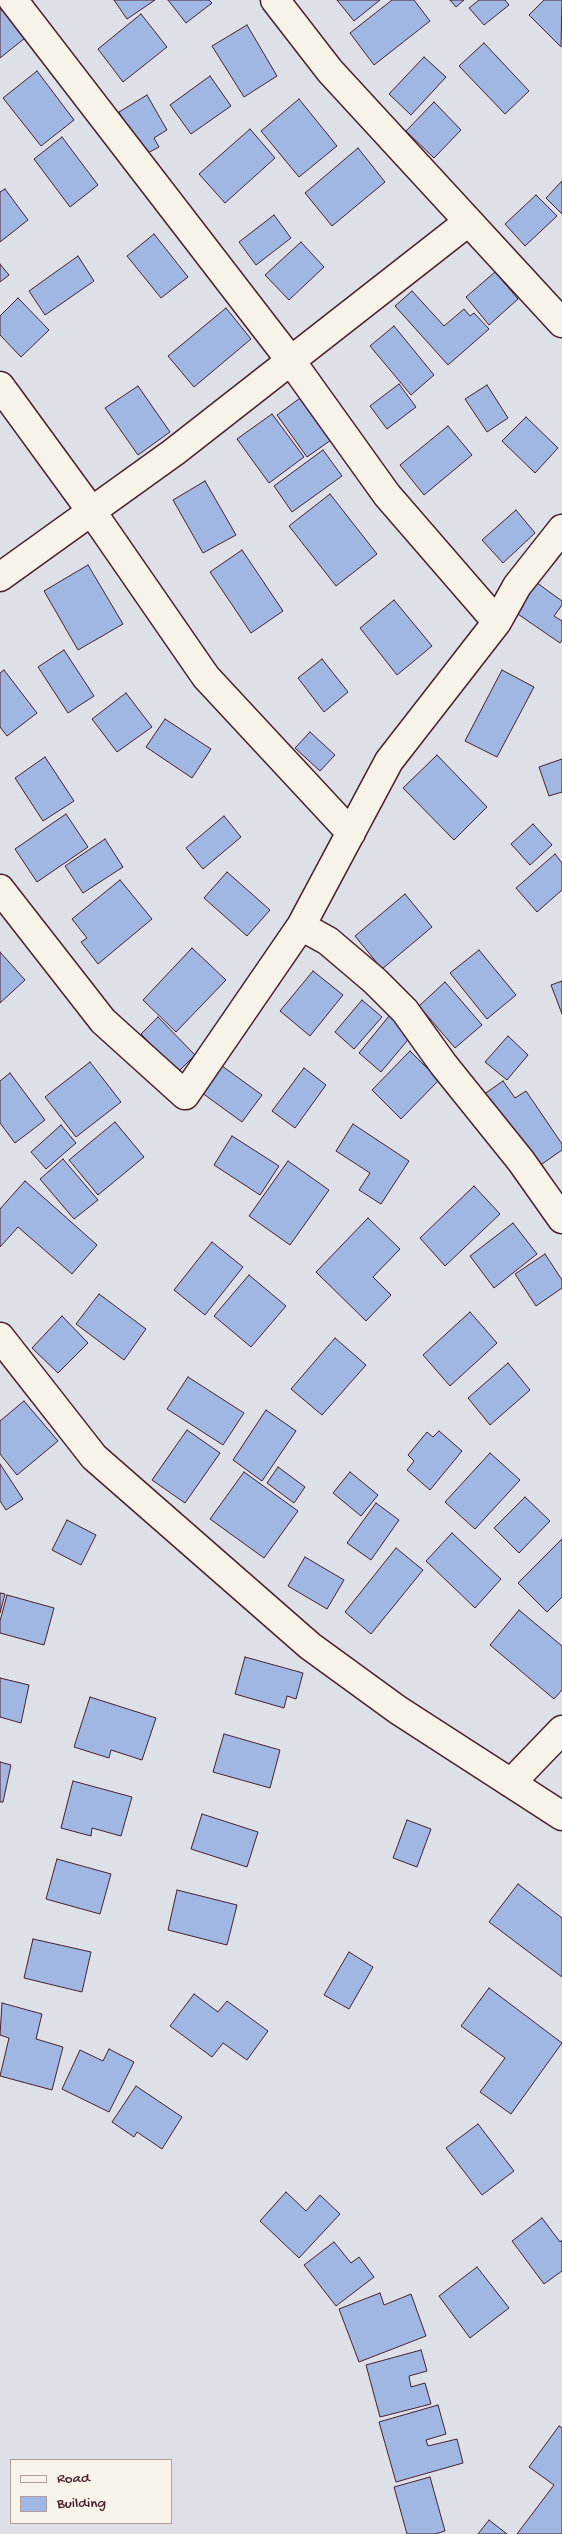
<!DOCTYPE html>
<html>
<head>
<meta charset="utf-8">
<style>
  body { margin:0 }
  #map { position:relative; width:562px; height:2534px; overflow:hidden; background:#dde1e7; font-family:"Gochi Hand",sans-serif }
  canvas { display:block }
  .legend { position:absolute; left:10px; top:2459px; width:162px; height:65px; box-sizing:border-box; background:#f7f3e8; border:1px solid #b29e9c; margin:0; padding:6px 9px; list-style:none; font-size:15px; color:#4a1f2b }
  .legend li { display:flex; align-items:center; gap:10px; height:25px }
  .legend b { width:25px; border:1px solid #b29e9c }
</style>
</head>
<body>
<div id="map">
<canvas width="562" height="2534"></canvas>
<ul class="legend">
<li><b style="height:6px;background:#f7f3e8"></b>Road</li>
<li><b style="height:14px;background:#a0b7e4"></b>Building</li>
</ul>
</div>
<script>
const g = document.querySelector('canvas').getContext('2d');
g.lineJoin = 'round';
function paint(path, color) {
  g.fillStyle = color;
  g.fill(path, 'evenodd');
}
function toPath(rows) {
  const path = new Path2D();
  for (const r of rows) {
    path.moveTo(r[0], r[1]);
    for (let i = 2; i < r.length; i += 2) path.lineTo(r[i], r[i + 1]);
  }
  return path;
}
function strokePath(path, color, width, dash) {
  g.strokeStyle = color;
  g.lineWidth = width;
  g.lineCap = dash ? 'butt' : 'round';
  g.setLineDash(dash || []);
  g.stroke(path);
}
const building = toPath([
  [114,0,155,0,127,19,114,0],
  [168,0,209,0,212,3,186,23,168,0],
  [337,0,380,0,354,21,337,0],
  [392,0,414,0,430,21,374,65,350,33,392,0],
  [450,0,464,0,456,7,450,0],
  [479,0,505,0,509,5,484,25,469,8,479,0],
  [544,0,562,0,561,47,529,15,544,0],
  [0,8,25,38,0,58,0,8],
  [141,14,167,47,123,82,98,49,141,14],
  [247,25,277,76,244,97,212,46,247,25],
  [484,43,529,91,505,114,459,66,484,43],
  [424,57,446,77,411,115,389,94,424,57],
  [37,71,74,120,41,146,3,98,37,71],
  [210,76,231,106,191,134,170,105,210,76],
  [147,95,167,130,154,138,159,147,144,155,119,112,147,95],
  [299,99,337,146,299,177,261,131,299,99],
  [434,102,461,130,434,158,406,131,434,102],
  [250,129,275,158,225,203,199,174,250,129],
  [62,137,98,185,70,207,34,159,62,137],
  [358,148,385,182,332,226,305,193,358,148],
  [562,181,562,214,546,198,562,181],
  [5,189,28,220,0,242,0,192,5,189],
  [536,195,557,216,525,246,505,224,536,195],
  [274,215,291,238,256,265,239,242,274,215],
  [154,234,188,277,161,298,127,256,154,234],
  [301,242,324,267,289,300,265,275,301,242],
  [78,256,94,281,45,315,29,291,78,256],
  [0,264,9,275,0,282,0,264],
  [495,272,518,299,489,325,466,297,495,272],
  [412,291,444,326,464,309,470,316,474,313,489,329,448,365,395,306,412,291],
  [18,298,49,330,21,357,0,335,0,316,18,298],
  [226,308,251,339,194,387,168,356,226,308],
  [394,326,434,375,411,395,370,346,394,326],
  [399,384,416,407,387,429,370,406,399,384],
  [487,385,508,418,487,432,465,399,487,385],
  [138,386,170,432,138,455,105,408,138,386],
  [307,393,338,435,307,457,277,415,307,393],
  [272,414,304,457,269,483,237,439,272,414],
  [526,417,558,448,535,473,502,441,526,417],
  [448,426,472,455,424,495,400,465,448,426],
  [323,450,342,476,292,512,274,486,323,450],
  [205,481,236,535,203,553,173,500,205,481],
  [330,494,377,554,336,586,289,526,330,494],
  [516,510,535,533,503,563,482,540,516,510],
  [242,550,283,611,251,633,210,572,242,550],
  [88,565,123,624,78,650,44,591,88,565],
  [533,580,562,601,562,605,554,616,562,621,562,640,560,643,512,610,533,580],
  [394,600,432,646,397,675,360,628,394,600],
  [64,650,94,696,68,713,38,667,64,650],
  [322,659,348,692,324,712,298,678,322,659],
  [4,670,37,713,7,736,0,727,0,673,4,670],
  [502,670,534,687,497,757,465,741,502,670],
  [126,693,152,727,117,752,92,719,126,693],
  [165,719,211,749,192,778,146,747,165,719],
  [310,732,335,755,320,771,295,748,310,732],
  [437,755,487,807,454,840,403,788,437,755],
  [45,757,74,801,43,821,15,778,45,757],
  [562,759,562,792,549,796,539,767,562,759],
  [66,814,88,847,37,882,15,849,66,814],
  [224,816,241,837,203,869,186,848,224,816],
  [533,824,552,845,530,865,511,844,533,824],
  [105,839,123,867,83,893,65,866,105,839],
  [555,854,562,863,562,890,537,912,516,888,555,854],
  [227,872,270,910,247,936,204,898,227,872],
  [120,880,152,919,98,964,81,942,87,938,72,919,120,880],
  [405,894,432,927,382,969,355,936,405,894],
  [192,948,226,980,176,1032,143,1000,192,948],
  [479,950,516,995,487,1019,450,973,479,950],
  [0,952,25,980,0,1003,0,952],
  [313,971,343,995,310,1036,280,1011,313,971],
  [562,981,562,1014,551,985,562,981],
  [445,982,482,1025,455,1048,419,1006,445,982],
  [362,1000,382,1017,354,1049,335,1032,362,1000],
  [389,1016,412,1035,381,1072,359,1053,389,1016],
  [158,1017,195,1055,178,1072,141,1034,158,1017],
  [508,1036,528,1055,507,1080,485,1062,508,1036],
  [410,1051,439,1080,401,1119,372,1090,410,1051],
  [90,1062,121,1102,76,1137,45,1097,90,1062],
  [218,1063,262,1095,242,1122,198,1090,218,1063],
  [304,1068,326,1085,295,1128,272,1111,304,1068],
  [10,1073,45,1120,15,1143,0,1123,0,1081,10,1073],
  [503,1081,515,1098,526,1091,562,1144,562,1150,532,1171,480,1097,503,1081],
  [115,1122,144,1157,98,1195,69,1160,115,1122],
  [353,1124,409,1161,381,1204,359,1190,370,1173,336,1151,353,1124],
  [61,1125,76,1143,46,1169,31,1152,61,1125],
  [232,1136,279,1166,260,1195,214,1165,232,1136],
  [63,1159,98,1200,74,1219,40,1179,63,1159],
  [288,1161,329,1190,290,1245,249,1216,288,1161],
  [25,1181,97,1245,72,1274,18,1227,0,1247,0,1209,25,1181],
  [474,1186,500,1214,445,1266,420,1238,474,1186],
  [368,1218,400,1249,373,1277,391,1295,366,1321,316,1272,368,1218],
  [513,1223,537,1254,494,1288,470,1256,513,1223],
  [212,1242,243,1267,205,1315,174,1290,212,1242],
  [545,1254,562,1280,562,1288,536,1306,515,1274,545,1254],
  [249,1275,286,1306,251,1347,214,1316,249,1275],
  [99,1294,146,1329,124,1360,76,1324,99,1294],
  [470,1312,497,1343,450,1386,423,1355,470,1312],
  [62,1316,88,1343,58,1373,32,1348,62,1316],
  [335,1338,366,1365,322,1415,291,1389,335,1338],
  [508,1363,530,1390,490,1425,468,1398,508,1363],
  [188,1377,244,1413,223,1445,167,1409,188,1377],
  [24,1401,58,1441,17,1475,0,1454,0,1421,24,1401],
  [266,1410,296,1431,262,1481,233,1460,266,1410],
  [187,1430,220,1453,185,1503,152,1480,187,1430],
  [439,1431,462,1451,430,1490,407,1470,414,1461,408,1455,427,1432,433,1437,439,1431],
  [490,1453,520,1480,475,1529,445,1502,490,1453],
  [0,1464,23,1499,6,1510,0,1501,0,1464],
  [278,1467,305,1487,294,1503,267,1483,278,1467],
  [244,1472,298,1511,264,1558,210,1519,244,1472],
  [350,1472,378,1495,361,1516,333,1493,350,1472],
  [525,1497,550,1521,519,1553,494,1528,525,1497],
  [376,1503,399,1520,371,1560,347,1543,376,1503],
  [67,1520,96,1535,81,1565,52,1550,67,1520],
  [452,1533,501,1579,475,1608,426,1561,452,1533],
  [562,1539,562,1597,547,1612,518,1583,562,1539],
  [396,1548,423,1570,371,1634,345,1612,396,1548],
  [305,1557,344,1580,327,1609,288,1586,305,1557],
  [0,1593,5,1594,0,1613,0,1593],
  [7,1595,54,1608,44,1645,0,1633,0,1621,7,1595],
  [519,1610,562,1646,562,1690,554,1699,490,1645,519,1610],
  [245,1657,303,1673,296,1699,287,1696,284,1708,235,1694,245,1657],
  [0,1678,29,1685,21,1723,0,1717,0,1678],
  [90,1697,156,1718,142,1760,111,1750,109,1758,74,1747,90,1697],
  [224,1734,280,1750,270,1788,213,1772,224,1734],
  [0,1762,11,1765,3,1802,0,1802,0,1762],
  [73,1781,132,1797,121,1836,92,1828,91,1836,61,1828,73,1781],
  [202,1814,258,1832,247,1867,191,1849,202,1814],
  [407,1820,431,1829,417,1867,393,1858,407,1820],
  [57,1859,111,1874,100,1914,46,1899,57,1859],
  [518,1884,562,1918,562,1977,489,1922,518,1884],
  [177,1890,237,1905,227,1945,168,1930,177,1890],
  [33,1939,91,1952,82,1992,24,1978,33,1939],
  [349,1952,373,1967,349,2009,324,1995,349,1952],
  [489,1988,562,2043,511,2114,480,2092,505,2058,461,2026,489,1988],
  [194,1994,218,2012,227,2001,268,2031,247,2060,223,2043,212,2057,170,2026,194,1994],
  [2,2003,42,2014,36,2039,63,2047,52,2090,0,2076,9,2038,0,2035,2,2003],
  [109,2049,134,2062,109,2112,62,2089,80,2050,103,2061,109,2049],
  [136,2086,182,2117,162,2149,137,2132,134,2137,112,2122,136,2086],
  [478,2124,514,2171,482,2195,446,2148,478,2124],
  [286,2192,306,2211,320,2195,340,2214,299,2258,260,2221,286,2192],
  [542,2218,560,2242,562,2240,562,2271,544,2284,512,2241,542,2218],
  [334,2242,351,2263,359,2257,374,2277,336,2306,304,2265,334,2242],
  [477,2267,509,2308,470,2338,439,2296,477,2267],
  [380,2293,384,2305,411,2294,426,2336,359,2362,339,2309,380,2293],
  [421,2350,427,2371,409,2376,411,2387,425,2383,431,2404,380,2417,366,2365,421,2350],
  [438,2405,446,2434,426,2440,428,2446,457,2439,463,2463,396,2482,379,2422,438,2405],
  [559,2426,562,2428,562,2534,517,2534,554,2485,529,2467,559,2426],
  [430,2477,445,2531,435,2534,407,2534,394,2487,430,2477],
  [489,2520,507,2534,478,2534,489,2520]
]);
const street = toPath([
  [13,0,291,361,387,495,497,622],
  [275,0,330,71,562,323],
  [0,386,92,512,206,677,351,833],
  [0,577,174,452,468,222],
  [0,889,103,1021,185,1095,301,926,389,761,497,622,517,586,562,529],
  [301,926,328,941,375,981,405,1011,443,1064,521,1161,562,1219],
  [0,1337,94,1457,310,1646,398,1710,562,1816],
  [511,1783,562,1730]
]);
paint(building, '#a0b7e4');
strokePath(building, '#4a1f2b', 1);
strokePath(street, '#4a1f2b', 31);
strokePath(street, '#f7f3e8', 28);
</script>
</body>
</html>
